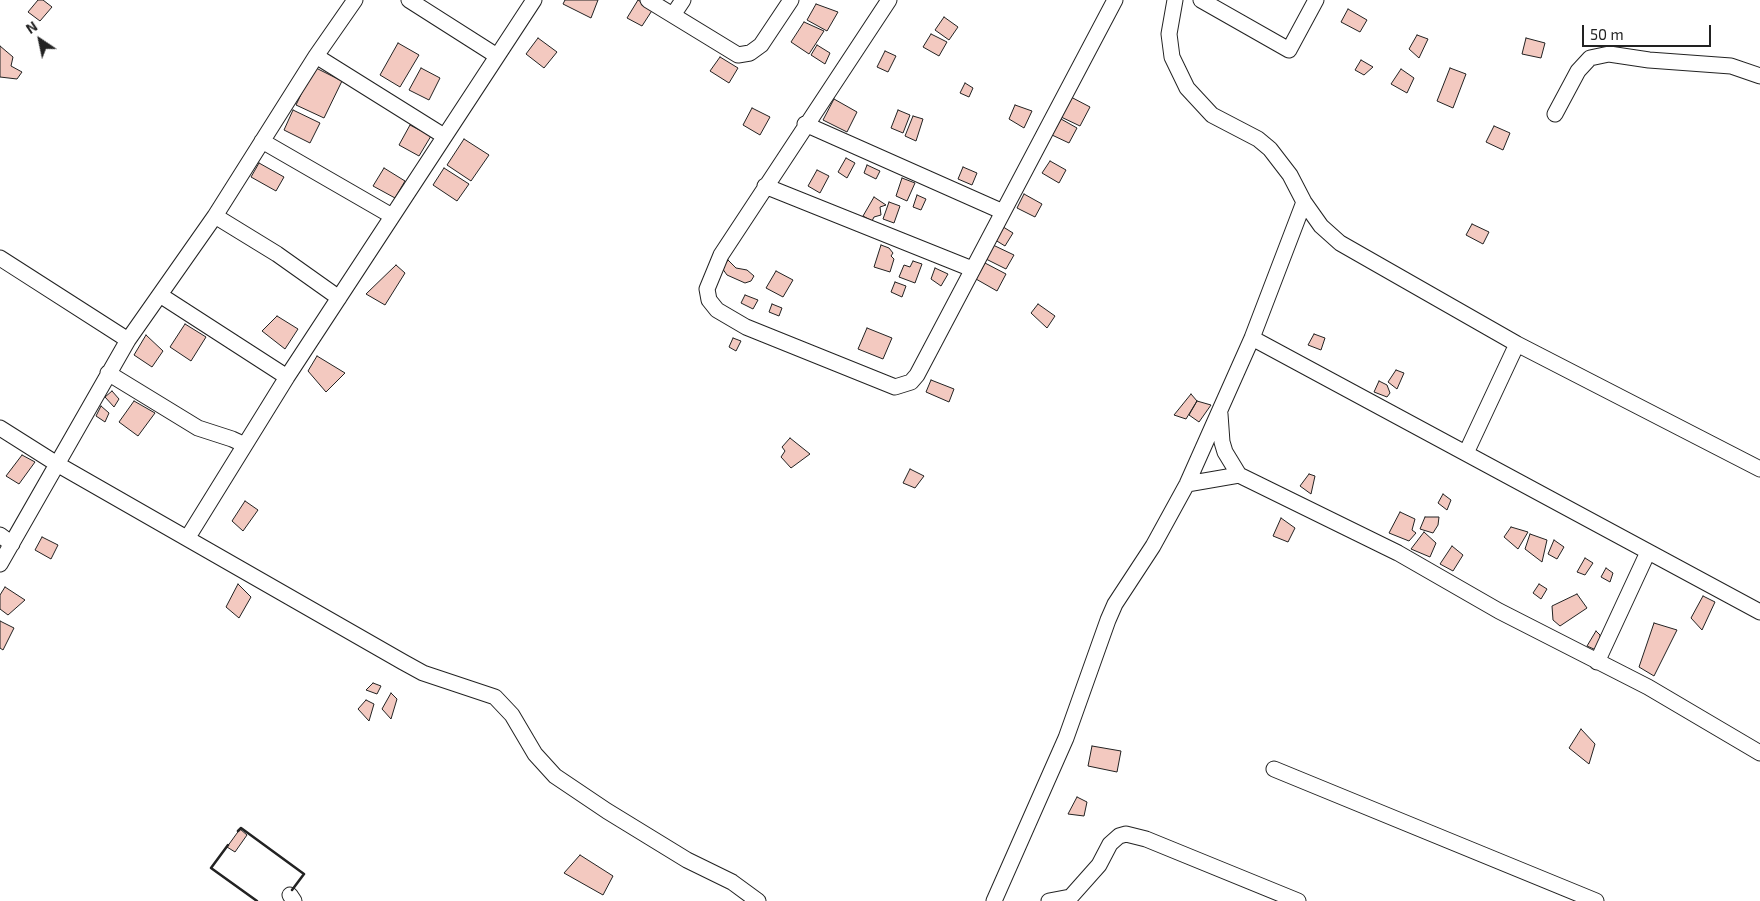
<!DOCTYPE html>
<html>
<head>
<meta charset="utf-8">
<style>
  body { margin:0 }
  #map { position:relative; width:1760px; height:901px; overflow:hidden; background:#fff; font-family:"Exo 2",sans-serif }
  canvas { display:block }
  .north { position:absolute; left:15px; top:15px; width:50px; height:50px; -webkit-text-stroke:4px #fff; paint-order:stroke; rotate:326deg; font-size:14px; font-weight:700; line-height:20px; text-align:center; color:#222 }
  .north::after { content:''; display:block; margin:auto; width:18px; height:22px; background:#222; clip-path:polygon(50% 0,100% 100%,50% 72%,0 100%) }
  .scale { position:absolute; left:1582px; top:25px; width:129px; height:22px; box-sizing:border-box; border:2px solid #222; border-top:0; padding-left:6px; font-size:15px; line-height:18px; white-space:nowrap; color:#222; -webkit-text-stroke:4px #fff; paint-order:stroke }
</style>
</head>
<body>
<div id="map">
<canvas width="1760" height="901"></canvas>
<div class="north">N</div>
<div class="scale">50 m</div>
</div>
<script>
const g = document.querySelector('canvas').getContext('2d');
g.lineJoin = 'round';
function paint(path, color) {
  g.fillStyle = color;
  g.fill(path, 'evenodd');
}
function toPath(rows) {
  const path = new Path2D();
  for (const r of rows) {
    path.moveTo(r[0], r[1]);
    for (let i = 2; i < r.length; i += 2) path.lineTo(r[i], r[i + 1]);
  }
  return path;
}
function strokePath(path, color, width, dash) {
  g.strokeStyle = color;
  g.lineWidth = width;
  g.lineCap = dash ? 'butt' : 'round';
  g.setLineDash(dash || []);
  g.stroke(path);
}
const building = toPath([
  [38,0,43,0,52,7,40,21,28,12,38,0],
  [565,0,598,0,591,18,563,4,565,0],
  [638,0,653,9,642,26,627,18,638,0],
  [816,4,838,12,827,31,807,20,816,4],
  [1348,9,1367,20,1360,32,1341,22,1348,9],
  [944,17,958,27,949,40,935,30,944,17],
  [804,22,824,31,809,54,791,42,804,22],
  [931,34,947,42,939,56,923,47,931,34],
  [1417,35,1428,39,1419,58,1409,49,1417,35],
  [538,38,557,52,544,68,526,54,538,38],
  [1526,38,1545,43,1541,58,1522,54,1526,38],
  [398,43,419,55,400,87,380,75,398,43],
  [817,45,830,53,825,64,811,55,817,45],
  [0,46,13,57,11,66,22,72,17,79,0,77,0,46],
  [885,51,896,56,888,72,877,67,885,51],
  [720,57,738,68,729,83,710,71,720,57],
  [1361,60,1373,67,1364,75,1355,70,1361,60],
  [314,67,342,81,324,118,296,105,314,67],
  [421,68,440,78,429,100,409,90,421,68],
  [1450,68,1466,74,1453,108,1437,101,1450,68],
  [1401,69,1414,78,1407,93,1391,84,1401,69],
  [965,83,973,88,969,97,960,93,965,83],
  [1069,96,1090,107,1080,126,1059,116,1069,96],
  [834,99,857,112,847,132,823,120,834,99],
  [1015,105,1032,111,1024,128,1009,119,1015,105],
  [752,108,770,117,760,135,743,125,752,108],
  [293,110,320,123,310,143,284,130,293,110],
  [898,110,910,115,903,133,891,128,898,110],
  [913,116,923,119,916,141,905,136,913,116],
  [1061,119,1077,128,1069,143,1052,135,1061,119],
  [410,125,431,136,419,156,399,145,410,125],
  [1494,126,1510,133,1503,150,1486,142,1494,126],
  [464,139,489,155,471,181,447,165,464,139],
  [846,158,855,163,847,178,838,172,846,158],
  [1050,161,1066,170,1059,183,1042,173,1050,161],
  [259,163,284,177,276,191,251,177,259,163],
  [867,165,880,171,876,179,864,173,867,165],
  [963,167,977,173,972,185,958,179,963,167],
  [384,168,405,181,395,198,373,186,384,168],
  [444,168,469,184,457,201,433,185,444,168],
  [817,170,829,176,820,193,808,186,817,170],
  [902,178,915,183,907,201,896,196,902,178],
  [1024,194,1042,204,1035,217,1017,208,1024,194],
  [917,195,926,199,921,210,913,207,917,195],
  [874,197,886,205,880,207,881,215,874,217,872,221,863,216,874,197],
  [889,202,900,206,894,223,883,219,889,202],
  [1472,224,1489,232,1483,244,1466,235,1472,224],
  [1000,225,1013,233,1005,246,992,238,1000,225],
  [881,245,889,248,893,253,891,256,894,259,890,272,874,267,881,245],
  [993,245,1014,255,1006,269,986,259,993,245],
  [728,260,736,268,747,270,754,276,751,281,745,283,727,275,722,268,728,260],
  [913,261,922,264,915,283,899,277,904,265,910,267,913,261],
  [985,263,1006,274,997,291,976,279,985,263],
  [396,265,405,273,385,305,366,294,396,265],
  [935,268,948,274,941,286,931,279,935,268],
  [776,271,793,280,783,297,766,288,776,271],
  [895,282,906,286,902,297,891,292,895,282],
  [745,295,758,300,753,309,741,303,745,295],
  [772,304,782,308,779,316,769,312,772,304],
  [1038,304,1055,316,1047,328,1031,313,1038,304],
  [277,316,298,329,285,349,262,331,277,316],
  [185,324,206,337,191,361,170,347,185,324],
  [867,328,892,338,883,359,858,349,867,328],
  [1314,334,1325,338,1321,350,1308,345,1314,334],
  [146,335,163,351,152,367,134,355,146,335],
  [733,338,741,341,736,351,729,347,733,338],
  [317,356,345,373,326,392,308,371,317,356],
  [1396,370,1404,373,1397,389,1388,382,1396,370],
  [931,380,954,389,949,402,926,392,931,380],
  [1379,381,1387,385,1390,393,1387,397,1374,392,1379,381],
  [112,391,119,399,114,407,105,397,112,391],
  [1191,394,1197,401,1186,419,1174,415,1191,394],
  [134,401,155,413,138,436,119,422,134,401],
  [1197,401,1211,405,1199,422,1189,415,1197,401],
  [101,406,109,413,105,422,96,416,101,406],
  [790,438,810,454,791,468,781,457,785,451,782,447,790,438],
  [22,455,35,462,19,484,6,476,22,455],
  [910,469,924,476,915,488,903,483,910,469],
  [1309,474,1315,476,1311,494,1300,486,1309,474],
  [1443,494,1451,500,1447,510,1438,503,1443,494],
  [245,501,258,510,243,531,232,521,245,501],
  [1400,512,1415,519,1412,530,1416,533,1409,541,1389,533,1400,512],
  [1425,517,1439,517,1438,525,1433,533,1420,529,1425,517],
  [1281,518,1295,528,1288,542,1273,536,1281,518],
  [1511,527,1528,532,1518,549,1504,537,1511,527],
  [1424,532,1436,543,1430,557,1411,549,1424,532],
  [1530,534,1547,540,1542,562,1525,549,1530,534],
  [42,537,58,545,51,559,35,550,42,537],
  [1554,540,1564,547,1557,559,1548,554,1554,540],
  [1452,546,1463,555,1453,571,1440,564,1452,546],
  [1585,558,1593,563,1585,575,1577,572,1585,558],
  [1606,568,1613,573,1610,582,1601,577,1606,568],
  [238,584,251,597,239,618,226,607,238,584],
  [1539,584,1547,589,1541,599,1533,593,1539,584],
  [5,587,25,600,8,615,0,609,0,595,5,587],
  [1577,594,1587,608,1560,626,1553,620,1552,606,1577,594],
  [1703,596,1715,602,1702,630,1691,618,1703,596],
  [0,621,14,628,3,650,0,648,0,621],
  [1654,623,1677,630,1654,676,1639,667,1654,623],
  [1596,631,1600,635,1600,643,1596,650,1587,646,1596,631],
  [373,683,381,686,377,694,366,690,373,683],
  [391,693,397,699,391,719,382,709,391,693],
  [366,700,374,704,369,721,358,709,366,700],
  [1581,729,1595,744,1589,764,1569,748,1581,729],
  [1092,746,1121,751,1117,772,1088,766,1092,746],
  [1077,797,1087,802,1084,816,1068,814,1077,797],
  [240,829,247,835,235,852,227,847,240,829],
  [580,855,613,876,603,895,564,873,580,855]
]);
const street = toPath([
  [409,0,497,56],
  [648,0,738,55,750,53,761,45,791,0],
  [889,0,721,255,707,289,709,300,717,310,746,327,895,387,911,382,917,375,1115,0],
  [1175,0,1169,34,1172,57,1187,88,1212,115,1258,139,1270,149,1290,175,1304,202,1321,226,1340,243,1517,344,1760,469],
  [1201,0,1289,50,1316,0],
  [673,15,683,0],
  [316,56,444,136],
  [1555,114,1578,71,1590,58,1609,54,1649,60,1731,66,1760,76],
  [805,124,1001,211],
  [262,141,392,216],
  [765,186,972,269],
  [215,216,277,254,339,298],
  [0,258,128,340],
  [160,295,287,377],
  [1252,338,1760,612],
  [108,373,198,428,232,439,245,445],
  [1220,414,1222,442,1225,452,1239,475],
  [0,428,57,464,403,662,423,673,495,697,512,715,535,754,555,776,607,811,687,860,732,882,758,901],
  [1466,453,1517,344],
  [1187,484,1239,475,1398,553,1499,611,1648,687,1760,753],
  [0,535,12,544],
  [188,537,287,377,534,0],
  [0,564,128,340,215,216,316,56,355,0],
  [1597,662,1648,552],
  [1274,769,1596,901],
  [290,895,294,901],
  [994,901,1066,738,1108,620,1115,604,1153,546,1187,484,1252,338,1304,202],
  [1049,901,1070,897],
  [1067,901,1099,865,1110,844,1119,836,1126,834,1146,839,1298,901]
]);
const wall = toPath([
  [238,831,241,828,304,874,292,890],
  [228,845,211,868,257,901]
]);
paint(building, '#f3c9c0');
strokePath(building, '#222', 1);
strokePath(street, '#222', 17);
strokePath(street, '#fff', 15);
strokePath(wall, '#222', 2.5);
</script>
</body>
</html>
